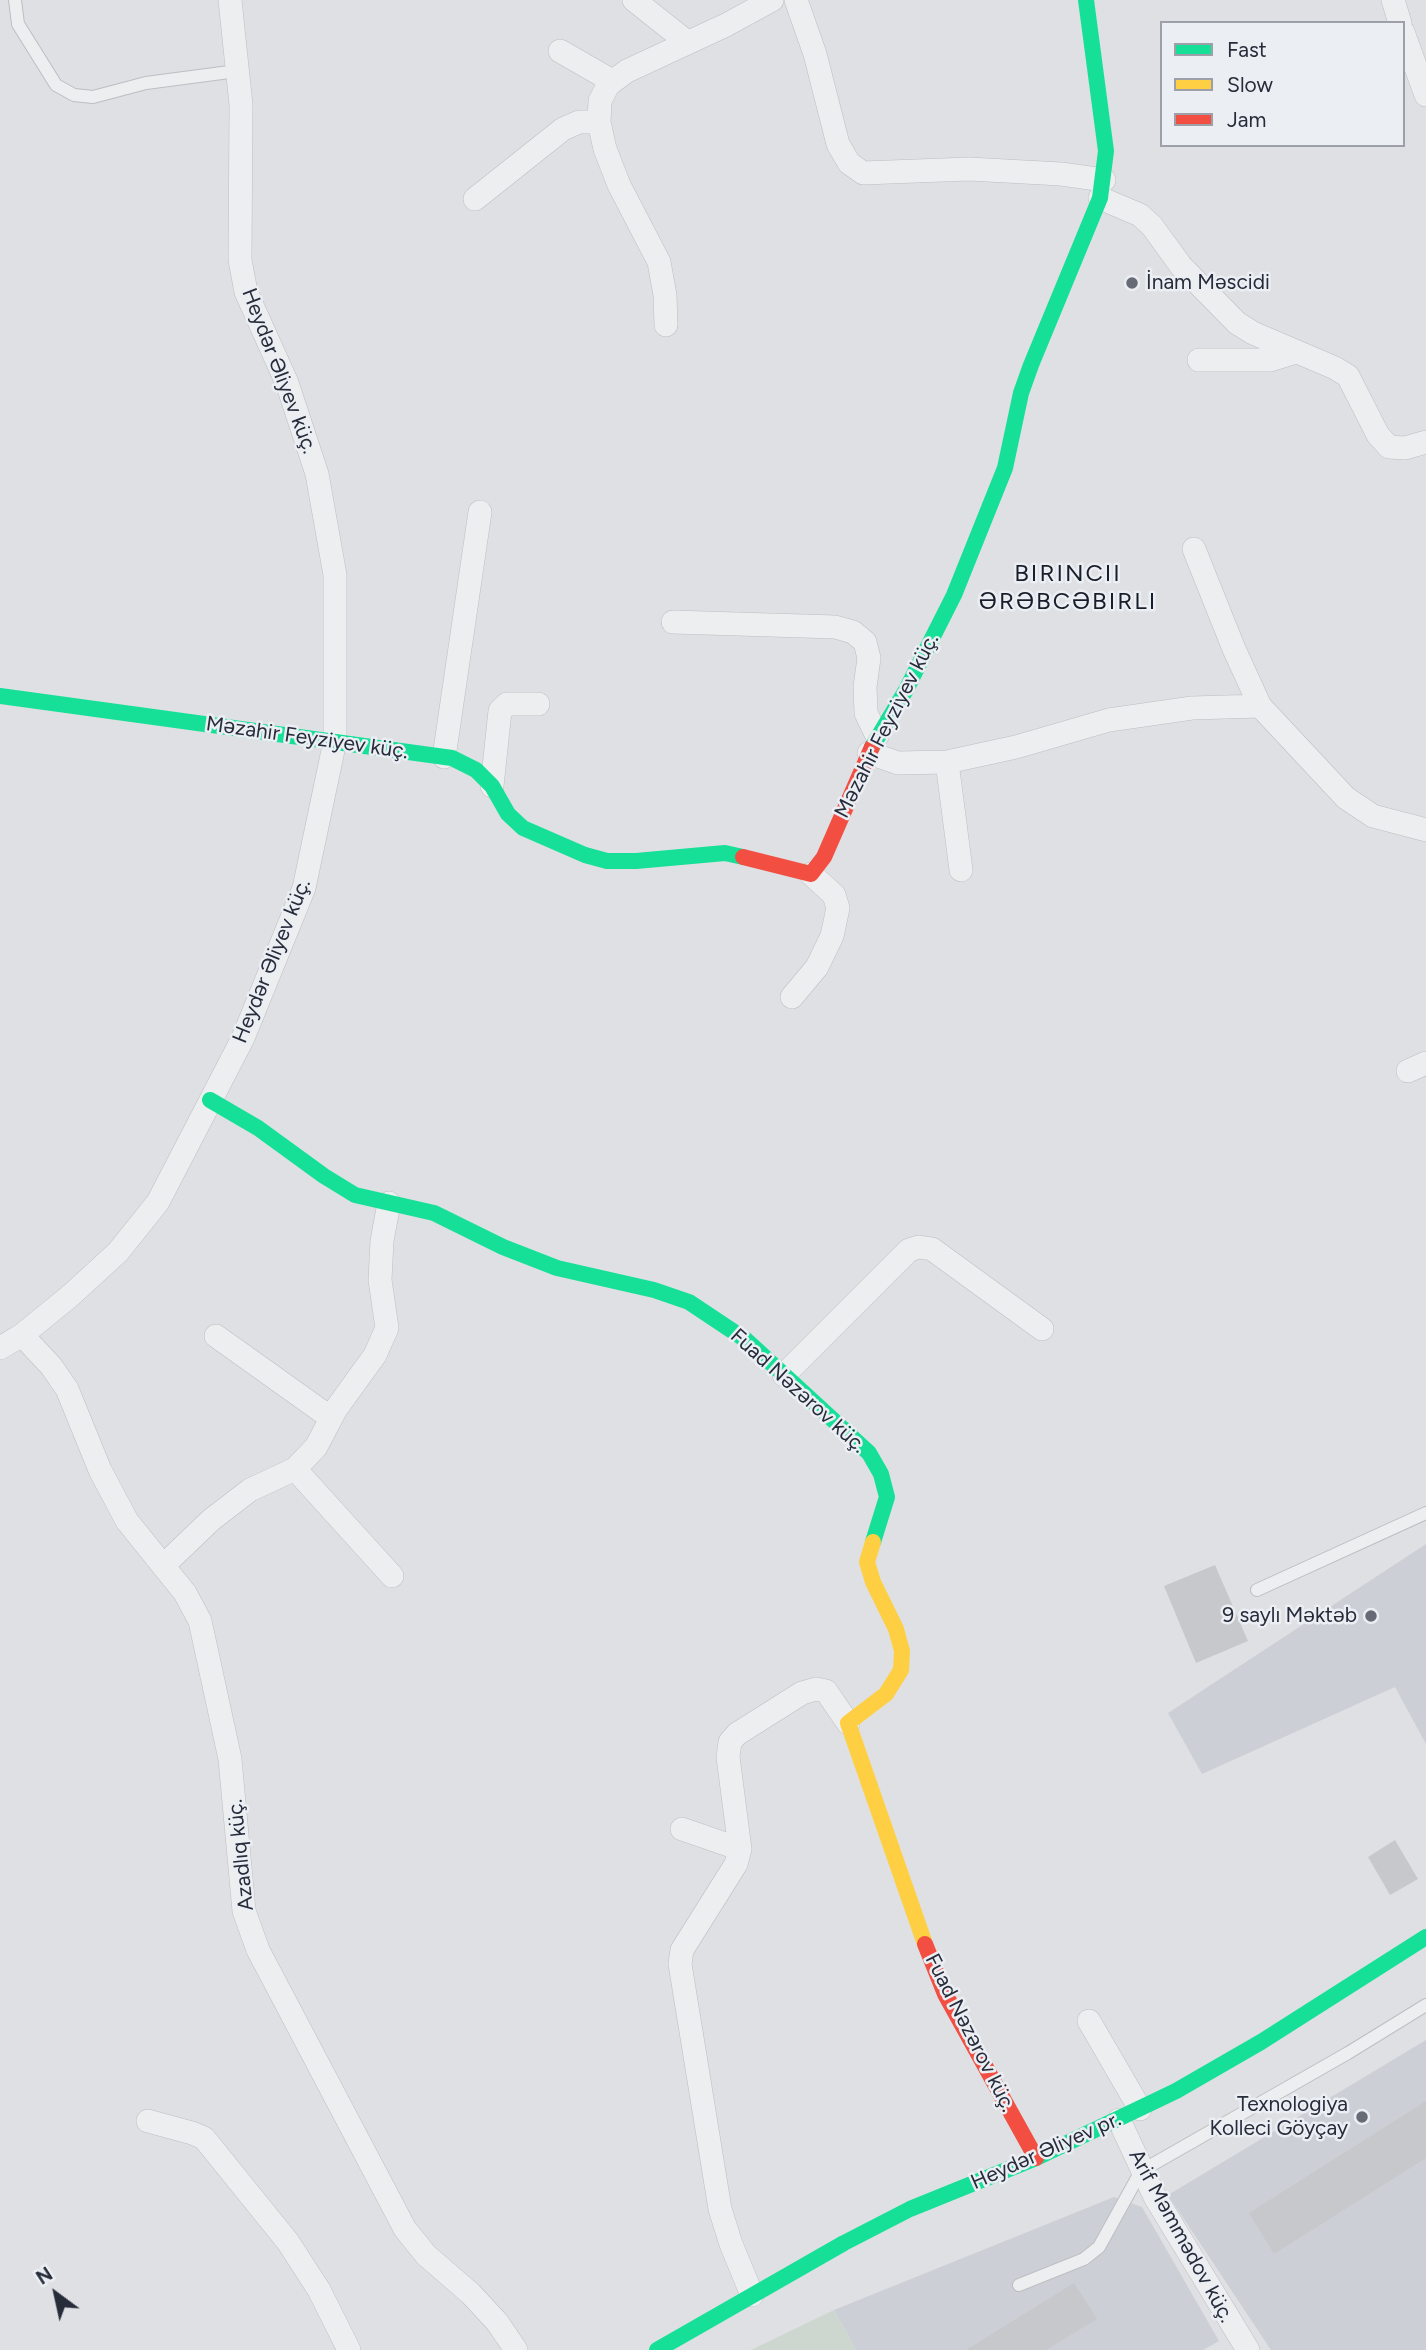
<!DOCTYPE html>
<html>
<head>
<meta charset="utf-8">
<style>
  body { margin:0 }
  #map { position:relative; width:1426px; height:2350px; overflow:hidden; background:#dee0e3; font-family:Figtree,sans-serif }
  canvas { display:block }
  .legend { position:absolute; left:1160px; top:21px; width:245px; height:126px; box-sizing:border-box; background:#ebeef3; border:2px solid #9da0a9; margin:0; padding:9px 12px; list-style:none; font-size:21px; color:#272c3b }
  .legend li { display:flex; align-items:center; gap:14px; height:35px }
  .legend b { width:35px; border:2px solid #9da0a9 }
  .north { position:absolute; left:21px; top:2259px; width:70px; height:70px; -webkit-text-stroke:5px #ebeef3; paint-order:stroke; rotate:327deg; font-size:19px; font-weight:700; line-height:28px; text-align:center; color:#272c3b }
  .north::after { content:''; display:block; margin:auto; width:24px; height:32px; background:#272c3b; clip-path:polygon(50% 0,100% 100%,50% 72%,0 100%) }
</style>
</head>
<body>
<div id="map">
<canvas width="1426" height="2350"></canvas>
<ul class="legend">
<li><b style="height:9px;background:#16e098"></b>Fast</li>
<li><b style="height:9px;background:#ffcf43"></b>Slow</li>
<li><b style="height:9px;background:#f24e42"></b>Jam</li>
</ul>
<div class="north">N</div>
</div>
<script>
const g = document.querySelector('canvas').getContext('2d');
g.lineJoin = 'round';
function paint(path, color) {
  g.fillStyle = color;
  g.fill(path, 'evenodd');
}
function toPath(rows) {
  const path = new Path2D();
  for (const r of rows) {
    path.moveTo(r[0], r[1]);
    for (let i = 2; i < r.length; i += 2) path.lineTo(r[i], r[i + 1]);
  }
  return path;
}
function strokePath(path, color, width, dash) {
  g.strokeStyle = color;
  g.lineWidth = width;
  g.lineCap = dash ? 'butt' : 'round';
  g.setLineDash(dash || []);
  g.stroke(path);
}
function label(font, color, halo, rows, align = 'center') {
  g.font = font + ' Figtree,sans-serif';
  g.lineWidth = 5;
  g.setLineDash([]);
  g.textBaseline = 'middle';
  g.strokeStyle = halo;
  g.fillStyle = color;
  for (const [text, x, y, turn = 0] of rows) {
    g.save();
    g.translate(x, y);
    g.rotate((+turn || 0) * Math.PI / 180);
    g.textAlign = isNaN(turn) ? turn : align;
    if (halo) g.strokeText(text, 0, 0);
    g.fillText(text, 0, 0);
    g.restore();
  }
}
const built = toPath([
  [1426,1544,1426,1744,1395,1687,1202,1774,1168,1713],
  [1426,2040,1426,2350,1271,2350,1168,2195],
  [1114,2197,1142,2207,1219,2341,1203,2350,856,2350,834,2310]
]);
const green = toPath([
  [834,2310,856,2350,751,2350]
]);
const building = toPath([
  [1215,1565,1248,1641,1196,1663,1164,1586],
  [1395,1840,1418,1879,1390,1895,1368,1857],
  [1426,2101,1426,2158,1274,2254,1249,2213],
  [1074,2283,1097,2319,1046,2350,966,2350]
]);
const lane = toPath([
  [15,0,18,24,56,85,74,95,93,97,146,83,237,71],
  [1257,1590,1426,1513],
  [1019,2285,1084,2259,1099,2247,1141,2171,1348,2053,1426,2005]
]);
const street = toPath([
  [634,0,687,42],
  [796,0,815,54,838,144,849,163,863,173,969,169,1061,174,1104,180],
  [1393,0,1400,23],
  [1403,32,1426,95],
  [560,51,607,78],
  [1100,198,1140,215,1152,226,1181,266,1237,323,1253,333,1335,368,1348,376,1378,435,1389,447,1405,448,1426,442],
  [475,199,563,129,579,122,599,122],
  [666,325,665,295,659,262,619,185,605,149,599,122,600,101,608,85,627,71,726,25,772,0],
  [1199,360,1270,360,1296,352],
  [1194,549,1234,649,1260,706],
  [673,622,835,627,853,632,865,642,869,658,865,687,866,713,877,736],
  [869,753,898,763,947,762,1016,747,1109,720,1192,708,1260,706,1346,798,1373,816,1426,830],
  [444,757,480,512],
  [947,762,961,870],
  [492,786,500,711,507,704,538,704],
  [792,997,817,967,832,936,838,908,834,895,811,874],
  [1408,1071,1426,1063],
  [22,1335,51,1366,67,1389,100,1470,127,1521,185,1593,200,1621,230,1759,244,1911,258,1950,405,2229,426,2255,471,2294,497,2322,516,2350],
  [216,1336,331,1418],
  [0,1348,22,1335,70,1296,118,1252,158,1202,243,1038,304,888,335,741,335,575,317,474,287,383,246,292,240,260,241,105,230,0],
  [784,1375,909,1250,919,1247,932,1249,1042,1329],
  [295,1469,392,1576],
  [163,1566,211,1520,250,1490,295,1469,316,1447,336,1409,375,1355,387,1328,380,1280,382,1241,389,1203],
  [682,1829,740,1849],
  [1089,2021,1140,2109],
  [1119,2120,1155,2197,1248,2350],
  [148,2121,192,2133,204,2138,288,2242,319,2290,349,2350],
  [752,2295,731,2244,720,2209,680,1964,682,1950,736,1864,740,1849,728,1757,730,1742,737,1734,802,1693,816,1689,826,1691,848,1723]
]);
const fast = toPath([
  [0,696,452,758,476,770,492,786,508,814,523,828,585,855,607,861,636,861,725,853,743,857],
  [872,747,906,690,954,595,1005,468,1021,393,1031,365,1100,198,1106,151,1086,0],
  [210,1100,258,1128,324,1176,355,1195,434,1213,503,1247,557,1268,654,1290,689,1302,746,1340,869,1453,881,1474,887,1497,873,1542],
  [657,2350,844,2243,910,2209,1036,2158,1176,2091,1261,2042,1426,1937]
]);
const slow = toPath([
  [873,1542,867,1562,873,1582,896,1629,902,1651,901,1670,886,1694,848,1723,925,1944]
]);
const jam = toPath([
  [743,857,811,874,824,857,872,747],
  [925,1944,945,1994,1036,2158]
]);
const markers = [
  [1132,283,7,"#676b76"],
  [1371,1616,7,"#676b76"],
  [1362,2117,7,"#676b76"]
];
const poiNames = [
  ["İnam Məscidi",1146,283,"left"],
  ["9 saylı Məktəb",1357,1616],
  ["Texnologiya",1348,2105],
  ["Kolleci Göyçay",1348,2129]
];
const streetNames = [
  ["Heydər Əliyev küç.",279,371,69],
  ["Məzahir Feyziyev küç.",887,726,-63],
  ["Məzahir Feyziyev küç.",307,738,8],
  ["Heydər Əliyev küç.",272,961,-68],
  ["Fuad Nəzərov küç.",798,1391,42],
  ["Azadlıq küç.",241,1855,-96],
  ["Fuad Nəzərov küç.",970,2033,63],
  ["Heydər Əliyev pr.",1046,2151,-24],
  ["Arif Məmmədov küç.",1181,2236,61]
];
const quarterNames = [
  ["BIRINCII",1068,574],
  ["ƏRƏBCƏBIRLI",1068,602]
];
paint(built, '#cccfd6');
paint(green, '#ced7cf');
paint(building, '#c7c8cb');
strokePath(lane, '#bcbec1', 14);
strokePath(street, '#bcbec1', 24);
strokePath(lane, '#edeef0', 12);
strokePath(street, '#edeef0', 23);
strokePath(fast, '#16e098', 16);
strokePath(slow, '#ffcf43', 16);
strokePath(jam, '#f24e42', 16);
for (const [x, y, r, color] of markers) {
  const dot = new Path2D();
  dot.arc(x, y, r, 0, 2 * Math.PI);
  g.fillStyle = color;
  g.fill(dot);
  strokePath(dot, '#ebeef3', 2.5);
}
label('21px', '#272c3b', '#ebeef3', poiNames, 'right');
label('21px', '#272c3b', '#ebeef3', streetNames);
g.letterSpacing = '2px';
label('24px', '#191e2b', '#ebeef3', quarterNames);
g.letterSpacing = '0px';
</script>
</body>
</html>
